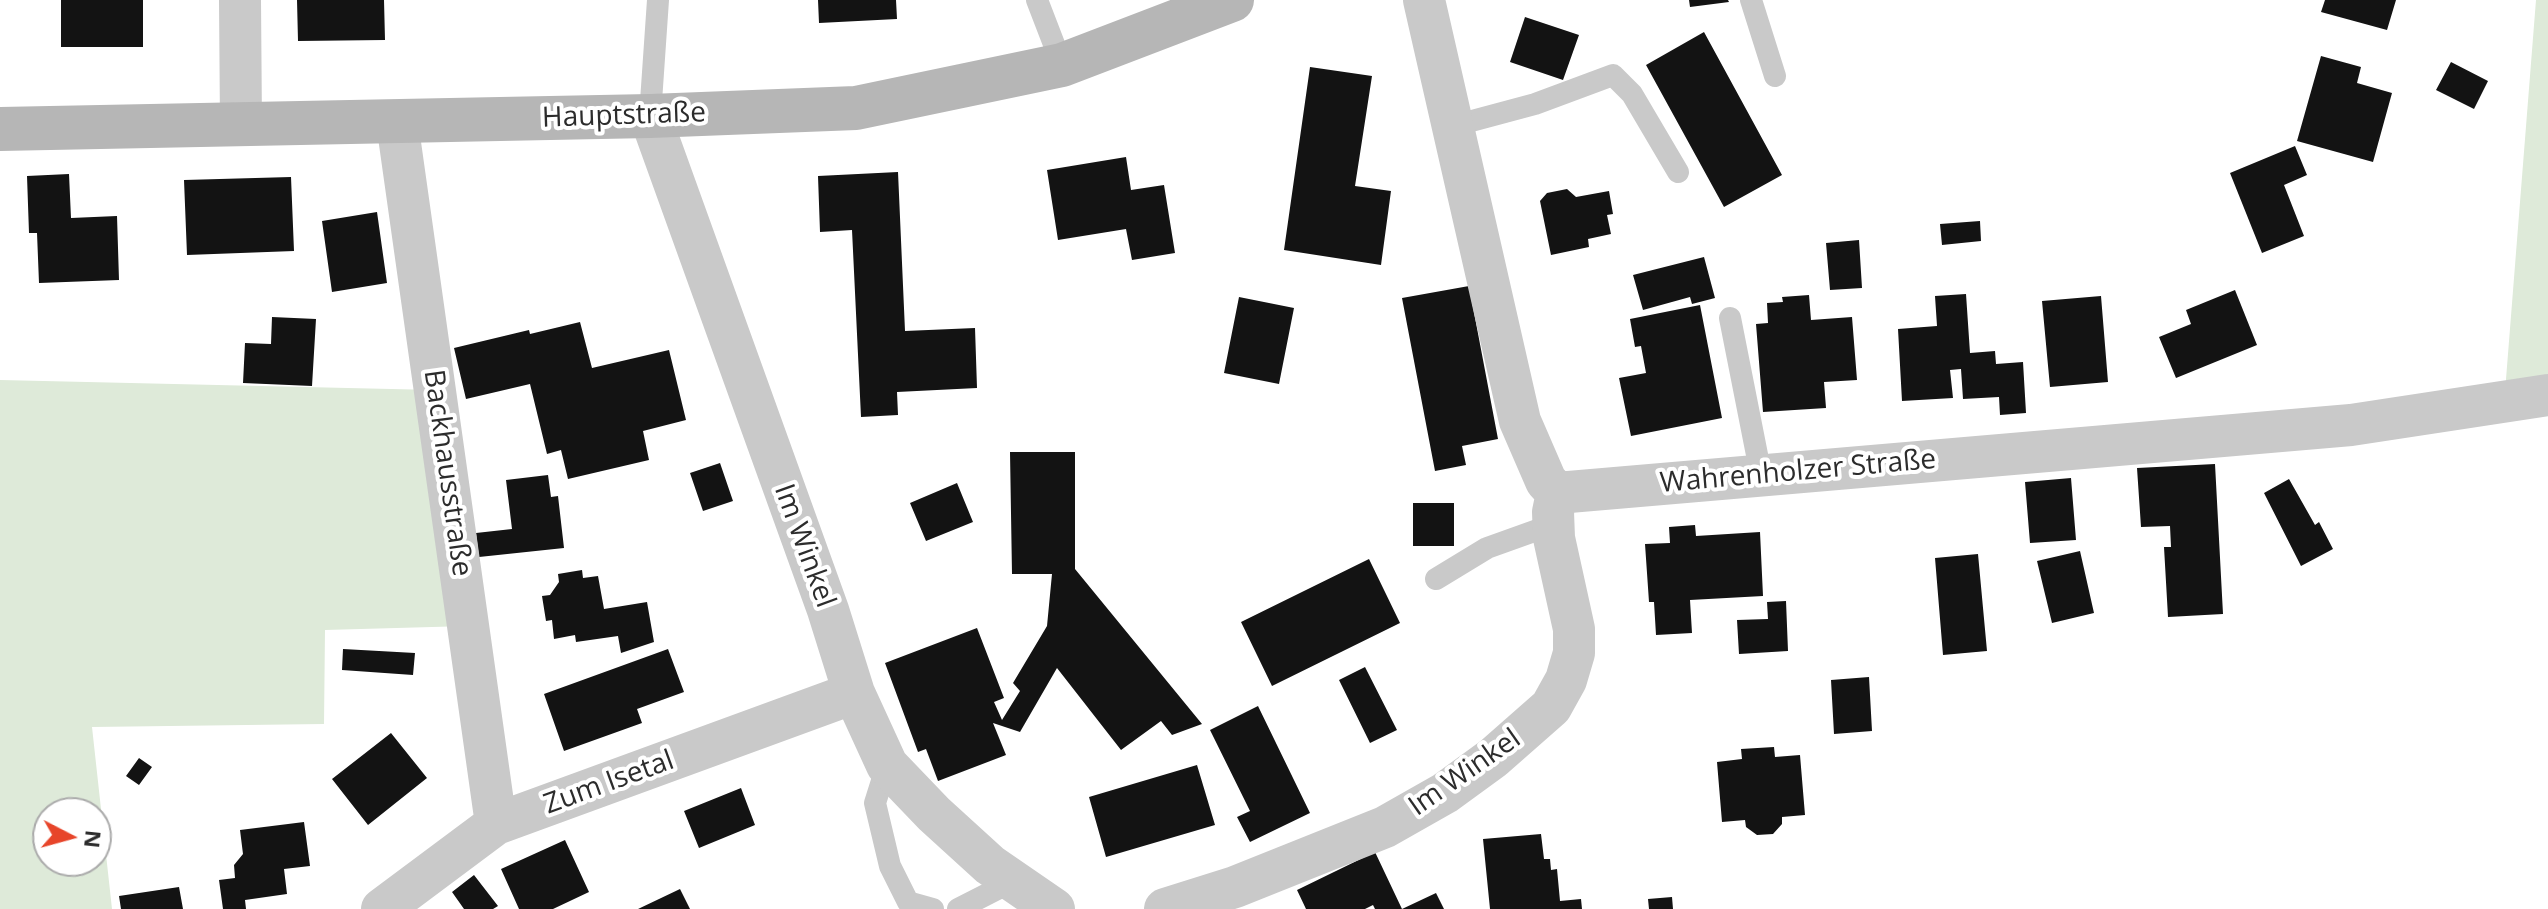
<!DOCTYPE html>
<html>
<head>
<meta charset="utf-8">
<style>
  body { margin:0 }
  #map { position:relative; width:2548px; height:909px; overflow:hidden; background:#fff; font-family:"Open Sans",sans-serif }
  canvas { display:block }
  .north { position:absolute; left:32px; top:797px; width:80px; height:80px; box-sizing:border-box; background:#fff; border:2px solid #ababab; border-radius:50%; rotate:96deg; font-size:22px; font-weight:700; line-height:32px; text-align:center; color:#2c2c2c }
  .north::after { content:''; display:block; margin:auto; width:28px; height:36px; background:#e7452a; clip-path:polygon(50% 0,100% 100%,50% 72%,0 100%) }
</style>
</head>
<body>
<div id="map">
<canvas width="2548" height="909"></canvas>
<div class="north">N</div>
</div>
<script>
const g = document.querySelector('canvas').getContext('2d');
g.lineJoin = 'round';
function paint(path, color) {
  g.fillStyle = color;
  g.fill(path, 'evenodd');
}
function toPath(rows) {
  const path = new Path2D();
  for (const r of rows) {
    path.moveTo(r[0], r[1]);
    for (let i = 2; i < r.length; i += 2) path.lineTo(r[i], r[i + 1]);
  }
  return path;
}
function strokePath(path, color, width, dash) {
  g.strokeStyle = color;
  g.lineWidth = width;
  g.lineCap = dash ? 'butt' : 'round';
  g.setLineDash(dash || []);
  g.stroke(path);
}
function label(font, color, halo, rows, align = 'center') {
  g.font = font + ' "Open Sans",sans-serif';
  g.lineWidth = 8;
  g.setLineDash([]);
  g.textBaseline = 'middle';
  g.strokeStyle = halo;
  g.fillStyle = color;
  for (const [text, x, y, turn = 0] of rows) {
    g.save();
    g.translate(x, y);
    g.rotate((+turn || 0) * Math.PI / 180);
    g.textAlign = isNaN(turn) ? turn : align;
    if (halo) g.strokeText(text, 0, 0);
    g.fillText(text, 0, 0);
    g.restore();
  }
}
const green = toPath([
  [2536,0,2548,0,2548,410,2503,417],
  [0,380,435,390,468,626,325,630,324,724,92,727,112,909,0,909],
  [48,813,96,813,96,861,48,861]
]);
const building = toPath([
  [61,0,143,0,143,47,61,47],
  [297,0,384,0,385,40,298,41],
  [818,0,896,0,897,19,819,23],
  [1689,0,1728,0,1729,2,1690,7],
  [2325,0,2396,0,2387,30,2321,12],
  [1525,17,1579,35,1563,80,1510,62],
  [1704,32,1782,175,1724,207,1646,65],
  [2321,56,2361,67,2357,83,2392,93,2373,162,2297,141],
  [2451,62,2488,81,2474,109,2436,90],
  [1310,67,1372,76,1355,186,1391,191,1381,265,1284,250],
  [2295,146,2307,175,2284,185,2304,236,2262,253,2230,173],
  [1126,157,1131,190,1164,185,1175,253,1132,260,1126,229,1058,240,1047,170],
  [898,172,905,331,975,328,977,388,897,392,898,415,861,417,852,230,820,232,818,176],
  [69,174,71,218,117,216,119,280,39,283,37,233,29,233,27,176],
  [291,177,294,251,187,255,184,180],
  [1567,189,1576,197,1609,191,1613,214,1607,215,1611,234,1588,239,1589,247,1551,255,1540,201,1547,193],
  [377,212,387,283,332,292,322,221],
  [1980,221,1981,241,1942,245,1940,224],
  [1859,240,1862,288,1830,290,1826,243],
  [1704,257,1715,298,1692,304,1690,297,1643,310,1633,275],
  [1469,286,1498,439,1462,446,1466,465,1435,471,1402,298],
  [2235,290,2257,345,2176,378,2159,337,2191,324,2186,310],
  [1966,294,1970,353,1995,351,1996,364,2023,362,2026,413,2000,415,1999,397,1963,399,1961,369,1950,370,1953,398,1902,401,1898,329,1937,326,1935,296],
  [1809,295,1811,320,1852,317,1857,380,1824,382,1826,408,1763,412,1756,324,1768,323,1767,303,1783,302,1782,297],
  [2101,296,2108,382,2050,387,2042,301],
  [1239,297,1294,308,1279,384,1224,373],
  [1700,305,1722,418,1631,436,1619,378,1646,373,1641,346,1635,347,1630,319],
  [272,317,316,319,312,386,243,383,245,343,271,344],
  [580,322,592,368,669,350,686,420,643,431,649,460,568,479,561,450,547,454,530,384,466,399,454,348,529,330,530,334],
  [1010,452,1075,452,1075,569,1202,724,1172,735,1161,721,1121,750,1057,668,1020,732,993,723,1006,755,938,781,926,749,918,752,885,663,977,628,1004,698,994,702,1002,720,1020,691,1013,683,1047,626,1052,574,1012,574],
  [720,463,733,501,703,511,690,473],
  [2215,464,2223,614,2168,617,2164,547,2171,547,2170,526,2141,527,2137,468],
  [548,475,551,497,558,496,564,548,479,557,476,533,512,529,506,480],
  [2071,478,2076,540,2030,543,2025,482],
  [2289,479,2315,525,2319,522,2333,549,2301,566,2264,493],
  [957,483,973,522,926,541,910,503],
  [1413,503,1454,503,1454,546,1413,546],
  [1695,525,1696,536,1760,532,1763,596,1690,600,1692,633,1656,635,1654,602,1649,602,1645,544,1670,543,1669,527],
  [2080,551,2094,613,2052,623,2037,561],
  [1978,554,1987,651,1943,655,1935,558],
  [1369,559,1400,623,1272,686,1241,622],
  [582,570,583,578,598,576,604,609,647,602,654,642,621,653,618,636,576,642,575,635,554,639,552,620,546,621,542,596,550,595,559,582,558,574],
  [1786,601,1788,651,1739,654,1737,620,1768,619,1767,602],
  [343,649,415,653,413,675,342,670],
  [668,649,684,692,637,709,642,723,564,751,544,694],
  [1365,667,1397,730,1370,743,1339,680],
  [1869,677,1872,731,1834,734,1831,680],
  [1258,706,1310,813,1250,842,1237,817,1250,811,1210,730],
  [391,733,427,778,368,825,332,779],
  [1774,747,1775,757,1800,755,1805,815,1782,817,1782,824,1773,834,1757,835,1746,827,1745,820,1722,822,1717,762,1742,759,1741,749],
  [139,758,152,767,139,785,126,776],
  [1197,765,1215,825,1106,857,1089,797],
  [741,788,755,825,699,848,684,811],
  [304,822,310,866,284,869,287,894,245,900,246,909,223,909,219,880,235,878,234,865,243,854,240,830],
  [1541,834,1544,859,1550,859,1551,870,1557,869,1560,901,1581,899,1582,909,1490,909,1483,839],
  [565,840,589,892,553,909,519,909,501,869],
  [1375,852,1402,909,1436,893,1444,909,1375,909,1373,905,1365,909,1306,909,1297,890],
  [474,875,498,906,493,909,464,909,452,892],
  [179,887,183,909,121,909,119,896],
  [680,889,690,909,638,909],
  [1672,897,1673,909,1649,909,1648,899]
]);
const lane = toPath([
  [1037,0,1062,65],
  [1751,0,1775,76],
  [650,116,658,0],
  [1453,126,1535,104,1613,75,1632,94,1678,172],
  [1730,318,1761,475],
  [1436,579,1487,548,1554,524],
  [887,765,875,803,890,866,908,902,933,909],
  [958,909,1013,881]
]);
const street = toPath([
  [240,0,241,125],
  [1424,0,1520,421,1546,481,1557,493],
  [650,116,828,610,854,693,887,765,934,814,990,865,1054,909],
  [397,122,496,824],
  [1557,493,2351,425,2548,395],
  [382,909,496,824,854,693],
  [1165,909,1235,887,1385,827,1445,793,1493,758,1551,707,1566,680,1574,653,1574,629,1554,538,1553,512,1557,493]
]);
const secondary = toPath([
  [0,129,650,116,856,108,1062,65,1232,0]
]);
const streetNames = [
  ["Hauptstraße",624,116,-2],
  ["Wahrenholzer Straße",1798,472,-5],
  ["Backhausstraße",447,473,82],
  ["Im Winkel",804,546,70],
  ["Im Winkel",1465,773,-35],
  ["Zum Isetal",609,783,-20]
];
paint(green, '#deead9');
paint(building, '#131313');
strokePath(lane, '#c9c9c9', 22);
strokePath(street, '#c9c9c9', 42);
strokePath(secondary, '#b6b6b6', 44);
label('28px', '#2c2c2c', '#fff', streetNames);
</script>
</body>
</html>
